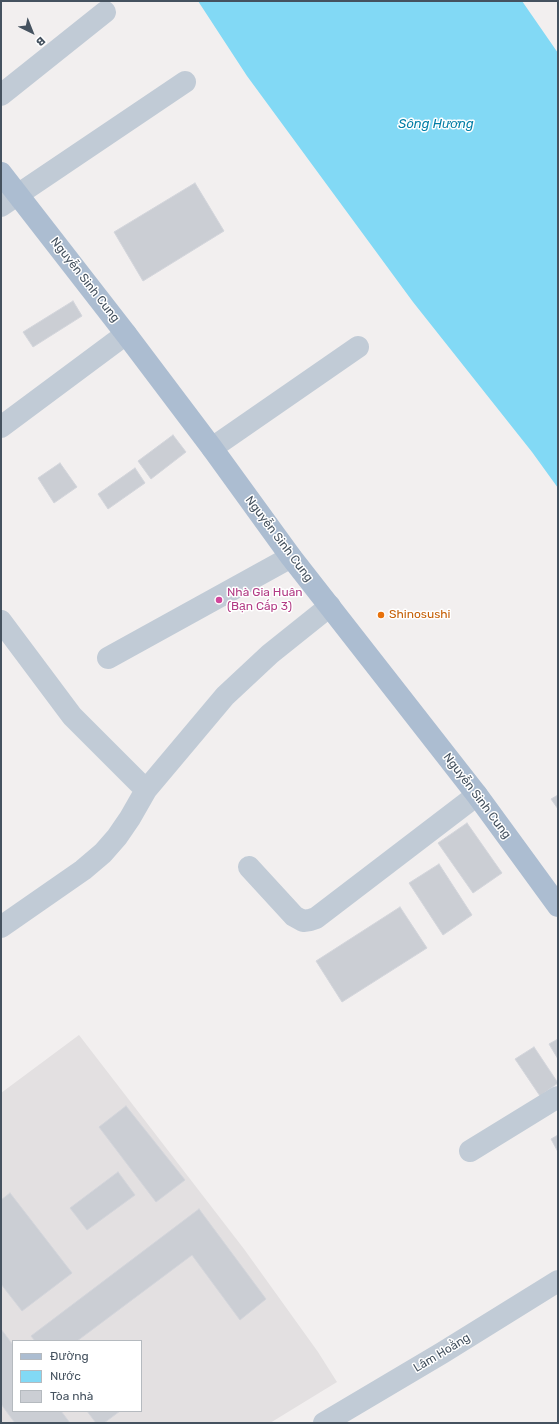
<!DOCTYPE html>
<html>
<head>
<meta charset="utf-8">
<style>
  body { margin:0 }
  #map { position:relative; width:559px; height:1424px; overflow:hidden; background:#f2efef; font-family:Rubik,sans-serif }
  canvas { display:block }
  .frame { position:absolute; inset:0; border:2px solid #45525f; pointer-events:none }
  .legend { position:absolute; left:12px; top:1340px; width:130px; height:72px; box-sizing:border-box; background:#fff; border:1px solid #b5babf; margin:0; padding:5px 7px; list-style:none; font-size:12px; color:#45525f }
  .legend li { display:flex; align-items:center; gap:8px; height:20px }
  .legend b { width:20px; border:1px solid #b5babf }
  .north { position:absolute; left:12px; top:12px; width:40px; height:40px; -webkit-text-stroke:3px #fff; paint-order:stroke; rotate:137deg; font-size:11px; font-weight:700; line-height:16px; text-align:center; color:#45525f }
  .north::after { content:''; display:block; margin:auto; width:14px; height:18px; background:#45525f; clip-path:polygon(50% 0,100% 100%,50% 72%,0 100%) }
</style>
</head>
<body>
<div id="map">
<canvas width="559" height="1424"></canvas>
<div class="frame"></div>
<ul class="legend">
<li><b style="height:5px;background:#acbdd1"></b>Đường</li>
<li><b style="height:11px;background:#82d9f5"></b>Nước</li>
<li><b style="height:11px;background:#cbced4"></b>Tòa nhà</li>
</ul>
<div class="north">B</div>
</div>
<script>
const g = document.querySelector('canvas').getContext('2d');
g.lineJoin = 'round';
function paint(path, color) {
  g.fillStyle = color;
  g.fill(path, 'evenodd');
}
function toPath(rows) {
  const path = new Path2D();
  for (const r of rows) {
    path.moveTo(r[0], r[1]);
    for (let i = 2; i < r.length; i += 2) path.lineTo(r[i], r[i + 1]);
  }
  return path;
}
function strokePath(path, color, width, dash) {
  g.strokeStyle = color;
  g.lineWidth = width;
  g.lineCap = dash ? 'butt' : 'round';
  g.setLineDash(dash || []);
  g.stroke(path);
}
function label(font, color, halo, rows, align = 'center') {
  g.font = font + ' Rubik,sans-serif';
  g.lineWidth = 3;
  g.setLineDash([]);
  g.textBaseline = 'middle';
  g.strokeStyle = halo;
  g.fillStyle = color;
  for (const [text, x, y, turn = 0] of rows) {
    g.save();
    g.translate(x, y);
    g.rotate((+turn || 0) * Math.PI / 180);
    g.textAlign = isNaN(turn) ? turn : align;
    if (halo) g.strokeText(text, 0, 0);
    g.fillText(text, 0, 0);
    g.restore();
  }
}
const education = toPath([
  [79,1035,244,1249,318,1352,337,1382,270,1423,1,1423,1,1093],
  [13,1341,141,1341,141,1411,13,1411]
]);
const water = toPath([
  [198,1,522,1,558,53,558,488,532,452,413,302,247,76]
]);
const building = toPath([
  [195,183,224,231,143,281,114,232,195,183],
  [73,301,82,316,33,347,23,332,73,301],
  [173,435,186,452,151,479,138,461,173,435],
  [60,463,77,487,54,503,38,478,60,463],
  [135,468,145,483,108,509,98,494,135,468],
  [558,795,558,809,551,799,558,795],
  [467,823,502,873,473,893,438,843,467,823],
  [439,864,472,915,443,935,409,883,439,864],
  [400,907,427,948,342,1002,316,961,400,907],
  [558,1039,558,1059,549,1044,558,1039],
  [534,1047,558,1083,540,1096,515,1059,534,1047],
  [126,1106,185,1180,156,1202,99,1127,126,1106],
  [558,1135,558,1152,551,1139,558,1135],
  [118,1172,135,1195,87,1230,70,1208,118,1172],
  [10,1193,72,1273,22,1311,1,1284,1,1200,10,1193],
  [199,1209,266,1299,240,1320,192,1255,77,1341,35,1341,31,1336,199,1209],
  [1,1329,13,1345,13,1411,61,1411,70,1423,15,1423,1,1404,1,1329],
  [87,1411,120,1411,104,1423,96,1423,87,1411]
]);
const minor = toPath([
  [1,95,105,12],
  [1,206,185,82],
  [1,427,126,334],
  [212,448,358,347],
  [1,621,72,716,146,790],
  [108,658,291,557],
  [249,867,294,916,303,921,310,920,316,918,477,795],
  [1,927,83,870,103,853,117,837,130,818,146,790,225,696,270,654,330,606],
  [470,1151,558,1097],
  [324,1423,442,1353,558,1281]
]);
const major = toPath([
  [1,173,126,334,212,448,291,557,477,795,558,906]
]);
const markers = [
  [219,600,4,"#d1479c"],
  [381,615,4,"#e8710a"]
];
const streetNames = [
  ["Nguyễn Sinh Cung",85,280,52],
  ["Nguyễn Sinh Cung",279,539,53],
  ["Nguyễn Sinh Cung",477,796,53],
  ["Lâm Hoằng",442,1353,-31]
];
const hotelNames = [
  ["Nhà Gia Huân",227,593],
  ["(Bạn Cấp 3)",227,607]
];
const foodNames = [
  ["Shinosushi",389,615]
];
const waterNames = [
  ["Sông Hương",436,124]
];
paint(education, '#e3e0e1');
paint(water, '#82d9f5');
paint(building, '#cbced4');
strokePath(building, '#d3d5db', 1);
strokePath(minor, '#c1cbd6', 22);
strokePath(major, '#acbdd1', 22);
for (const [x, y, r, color] of markers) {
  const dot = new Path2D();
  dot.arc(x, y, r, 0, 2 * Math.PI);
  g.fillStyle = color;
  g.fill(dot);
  strokePath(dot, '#fff', 1.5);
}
label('12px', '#45525f', '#fff', streetNames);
label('12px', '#b23c85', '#fff', hotelNames, 'left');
label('12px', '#c56008', '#fff', foodNames, 'left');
label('italic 13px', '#027ea6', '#fff', waterNames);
</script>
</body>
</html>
